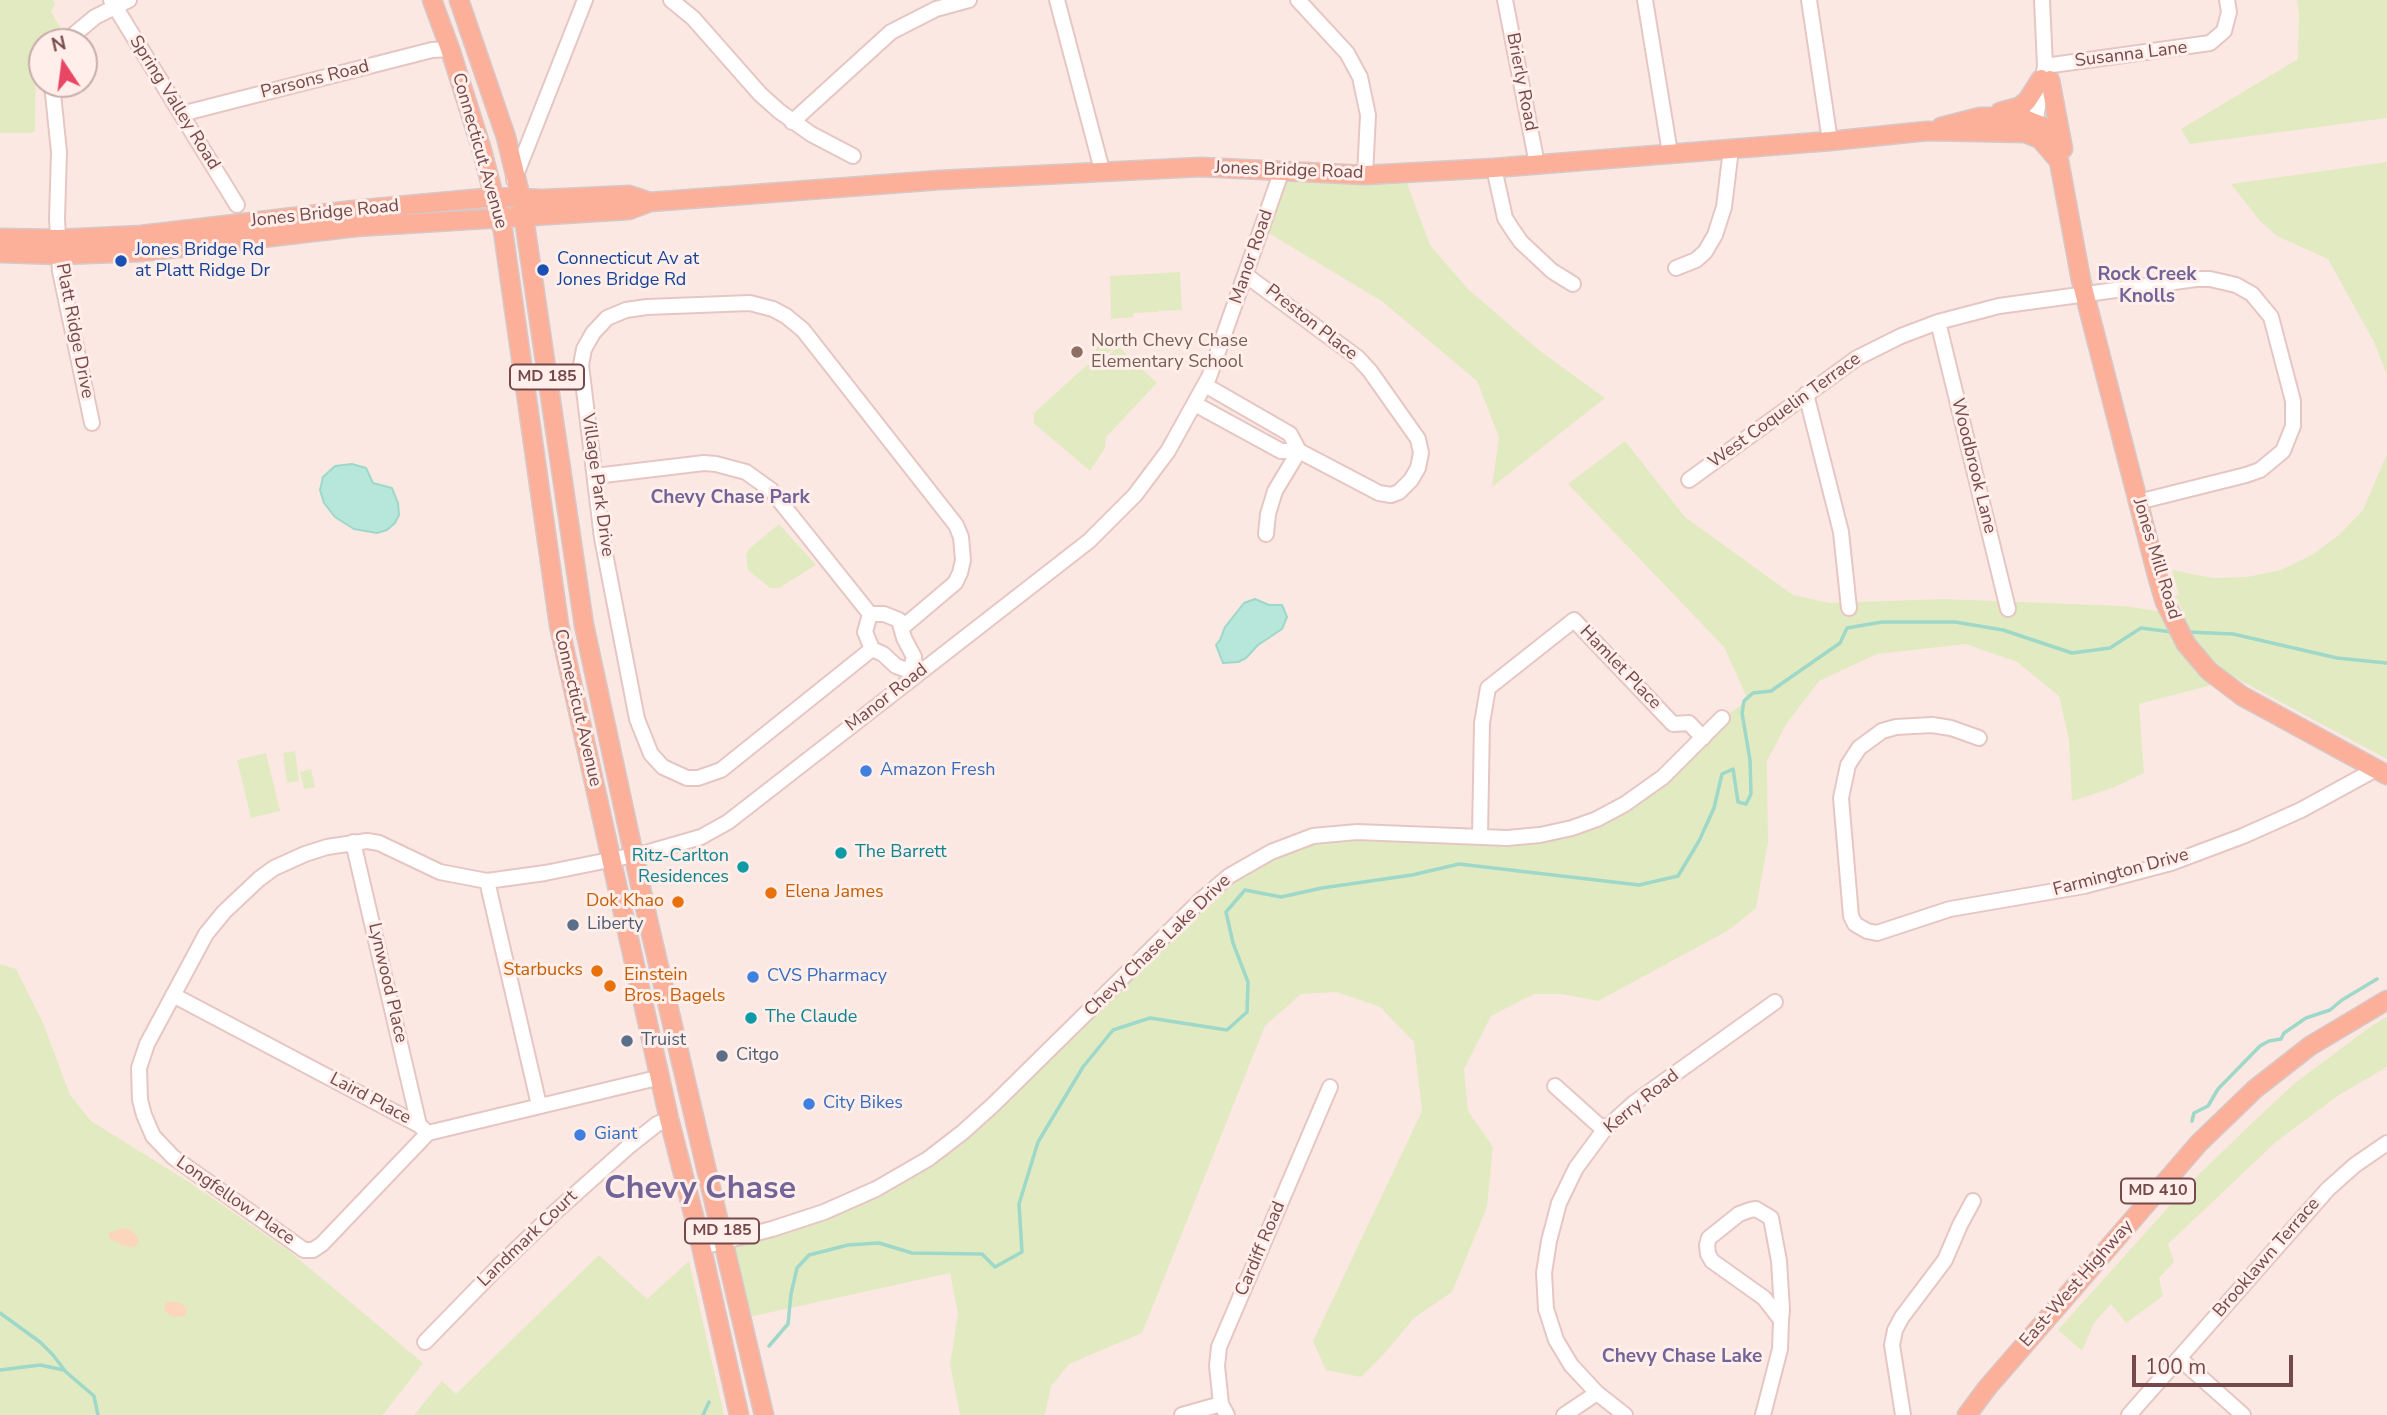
<!DOCTYPE html>
<html>
<head>
<meta charset="utf-8">
<style>
  body { margin:0 }
  #map { position:relative; width:2387px; height:1415px; overflow:hidden; background:#fce8e3; font-family:"Nunito Sans",sans-serif }
  canvas { display:block }
  .north { position:absolute; left:28px; top:28px; width:70px; height:70px; box-sizing:border-box; background:#ffeee9; border:2px solid #c8aca9; border-radius:50%; rotate:347deg; font-size:19px; font-weight:700; line-height:28px; text-align:center; color:#75494a }
  .north::after { content:''; display:block; margin:auto; width:24px; height:32px; background:#e84663; clip-path:polygon(50% 0,100% 100%,50% 72%,0 100%) }
  .scale { position:absolute; left:2132px; top:1355px; width:161px; height:32px; box-sizing:border-box; border:4px solid #75494a; border-top:0; padding-left:9px; font-size:21px; line-height:24px; white-space:nowrap; color:#75494a; -webkit-text-stroke:5px #ffeee9; paint-order:stroke }
</style>
</head>
<body>
<div id="map">
<canvas width="2387" height="1415"></canvas>
<div class="north">N</div>
<div class="scale">100 m</div>
</div>
<script>
const g = document.querySelector('canvas').getContext('2d');
g.lineJoin = 'round';
function paint(path, color) {
  g.fillStyle = color;
  g.fill(path, 'evenodd');
}
function toPath(rows) {
  const path = new Path2D();
  for (const r of rows) {
    path.moveTo(r[0], r[1]);
    for (let i = 2; i < r.length; i += 2) path.lineTo(r[i], r[i + 1]);
  }
  return path;
}
function strokePath(path, color, width, dash) {
  g.strokeStyle = color;
  g.lineWidth = width;
  g.lineCap = dash ? 'butt' : 'round';
  g.setLineDash(dash || []);
  g.stroke(path);
}
function label(font, color, halo, rows, align = 'center') {
  g.font = font + ' "Nunito Sans",sans-serif';
  g.lineWidth = 6;
  g.setLineDash([]);
  g.textBaseline = 'middle';
  g.strokeStyle = halo;
  g.fillStyle = color;
  for (const [text, x, y, turn = 0] of rows) {
    g.save();
    g.translate(x, y);
    g.rotate((+turn || 0) * Math.PI / 180);
    g.textAlign = isNaN(turn) ? turn : align;
    if (halo) g.strokeText(text, 0, 0);
    g.fillText(text, 0, 0);
    g.restore();
  }
}
const green = toPath([
  [0,0,53,0,55,4,51,11,62,31,48,42,42,42,42,51,36,62,35,131,31,133,0,133],
  [2297,0,2387,0,2387,118,2190,144,2181,129,2298,59,2299,16],
  [2387,162,2387,375,2374,342,2328,259,2277,236,2260,221,2231,184],
  [1281,173,1403,173,1430,245,1468,289,1540,351,1605,398,1492,487,1499,437,1477,381,1383,302,1262,229],
  [1180,272,1182,310,1159,311,1158,308,1158,312,1133,313,1133,317,1111,319,1110,276],
  [1114,335,1120,341,1099,362,1097,359,1095,337],
  [1118,346,1157,383,1106,437,1105,448,1090,471,1037,426,1034,423,1034,413,1088,364,1093,371],
  [1625,441,1685,517,1793,595,1829,603,1944,599,2124,606,2170,613,2223,682,2139,704,2144,773,2115,787,2072,801,2069,740,2059,696,2017,662,1966,644,1877,654,1819,681,1787,723,1767,761,1768,842,1756,908,1729,930,1598,1001,1562,994,1534,994,1491,1016,1464,1069,1468,1111,1493,1147,1487,1207,1452,1292,1414,1318,1383,1355,1361,1377,1326,1370,1313,1341,1422,1111,1414,1042,1380,1007,1337,992,1301,994,1265,1026,1142,1333,1069,1364,1051,1386,1045,1415,960,1415,950,1364,958,1314,950,1273,740,1319,725,1241,772,1229,928,1159,1229,876,1313,836,1540,835,1625,804,1722,718,1748,700,1724,647,1568,484],
  [2387,454,2387,759,2219,669,2188,635,2182,609,2175,595,2179,595,2172,570,2213,578,2247,577,2281,570,2312,555,2339,535,2363,510],
  [779,524,816,565,779,588,770,588,748,570,746,555,749,549],
  [295,751,299,781,287,783,283,753],
  [266,753,280,811,251,818,237,760],
  [311,769,315,787,304,789,300,772],
  [0,964,16,969,43,1023,70,1095,91,1121,189,1182,289,1251,423,1363,383,1415,0,1415],
  [2387,1017,2387,1067,2339,1095,2277,1141,2168,1244,2174,1262,2159,1278,2163,1296,2126,1323,2111,1304,2094,1323,2082,1351,2058,1330,2191,1182,2251,1124,2295,1083,2370,1027],
  [599,1255,647,1299,689,1261,724,1415,414,1415,442,1381,456,1394]
]);
const sand = toPath([
  [125,1228,131,1230,138,1237,138,1244,134,1247,123,1246,109,1238,109,1232],
  [166,1302,178,1302,184,1305,187,1313,185,1316,174,1317,164,1311]
]);
const water = toPath([
  [352,464,366,468,373,483,392,488,398,503,399,515,395,523,387,530,377,533,354,529,335,517,324,503,320,490,323,477,335,466,352,464],
  [1255,599,1269,605,1282,605,1287,617,1282,629,1258,645,1246,658,1238,662,1223,663,1216,645,1220,640,1225,627,1244,603,1255,599]
]);
const stream = toPath([
  [2187,632,2233,634,2337,658,2387,663],
  [2192,1121,2194,1113,2208,1106,2218,1089,2260,1046,2269,1041,2281,1039,2284,1033,2306,1018,2330,1010,2342,1000,2377,979],
  [0,1313,40,1342,53,1355,66,1372,94,1396,98,1415],
  [769,1346,788,1324,791,1294,797,1268,809,1255,848,1245,879,1243,912,1253,982,1254,995,1267,1022,1252,1019,1204,1038,1142,1083,1067,1113,1030,1150,1018,1227,1030,1247,1012,1248,982,1233,943,1226,912,1245,890,1281,897,1322,888,1412,875,1459,864,1639,885,1678,876,1699,841,1714,808,1722,774,1733,769,1738,802,1746,804,1751,794,1750,760,1742,713,1744,701,1753,693,1771,691,1840,643,1847,628,1882,622,1955,622,2003,630,2072,653,2110,648,2141,628,2172,632],
  [0,1370,40,1365,64,1370],
  [703,1415,709,1402]
]);
const minor = toPath([
  [111,0,237,205],
  [671,0,693,18,760,94,779,111,811,134,853,156],
  [1057,0,1102,170],
  [1298,0,1347,53,1360,77,1368,115,1365,175],
  [1505,0,1537,164],
  [1645,0,1670,153],
  [1809,0,1830,141],
  [65,42,95,17,129,0],
  [2045,66,2210,43,2224,31,2229,12,2227,0],
  [52,84,59,152,57,219,60,271,92,423],
  [181,114,432,50,450,49],
  [792,122,891,32,936,9,969,0],
  [2034,130,2045,66,2042,0],
  [1494,168,1505,218,1512,229,1521,242,1552,271,1573,284],
  [514,180,585,0],
  [1676,268,1696,260,1705,252,1715,235,1724,207,1731,149],
  [1938,322,2008,609],
  [1205,385,1290,434,1299,451],
  [1806,394,1841,532,1849,608],
  [1195,404,1281,451,1299,451,1379,493,1391,495,1399,492,1411,480,1418,468,1421,453,1418,439,1370,371,1358,358,1247,276],
  [595,476,704,463,716,464,746,472,771,490,870,614],
  [1689,480,1857,358,1901,336,1938,322,1999,306,2196,279,2210,279,2236,285,2252,294,2271,317,2293,401,2293,426,2283,451,2260,470,2246,475,2138,502],
  [1266,534,1268,514,1275,491,1299,451],
  [870,614,884,614,899,620,904,638,914,657,911,668,916,675],
  [870,614,865,632,872,649,883,654,896,666,904,669,911,668],
  [872,649,721,770,698,778,687,778,663,767,651,754,637,719,602,538,581,365,584,349,593,333,607,318,626,310,647,307,750,303,773,309,786,316,803,330,956,525,961,537,963,560,960,573,955,583,903,627],
  [1979,738,1951,728,1932,725,1896,727,1882,731,1859,748,1848,765,1841,798,1851,916,1855,924,1867,931,1877,933,1950,909,2084,886,2171,863,2243,836,2301,810,2376,769],
  [1480,836,1482,723,1488,688,1574,620,1673,724,1689,723,1703,738],
  [353,842,419,1125],
  [487,881,539,1105],
  [173,995,419,1125,428,1133,661,1077],
  [1555,1086,1604,1130],
  [428,1133,322,1244,313,1250,304,1250,173,1157,153,1136,144,1115,140,1100,139,1068,147,1044,206,934,224,912,259,879,274,868,305,854,327,847,367,841,379,843,440,872,487,881,545,873,649,852,701,837,728,822,1089,541,1135,495,1168,451,1209,377,1281,173],
  [702,1247,772,1229,824,1212,876,1189,928,1159,963,1132,994,1104,1201,900,1229,876,1271,852,1313,836,1357,832,1507,838,1540,835,1572,828,1597,819,1625,804,1663,777,1722,718],
  [425,1342,501,1264,554,1213,628,1147,657,1124,669,1119],
  [2179,1358,2243,1415],
  [1182,1415,1221,1404],
  [1227,1415,1221,1404,1217,1366,1219,1347,1330,1087],
  [1564,1415,1597,1393],
  [1625,1415,1597,1393,1571,1365,1556,1340,1546,1309,1544,1273,1549,1241,1559,1203,1576,1168,1604,1130,1634,1103,1775,1002],
  [1763,1415,1780,1349,1781,1320,1782,1310,1779,1261,1771,1218,1756,1209,1750,1210,1739,1214,1709,1238,1707,1245,1708,1254,1712,1261,1764,1298,1781,1320],
  [1903,1415,1892,1345,1895,1330,1902,1317,1945,1260,1960,1225,1973,1201],
  [2129,1415,2328,1189,2355,1165,2387,1143]
]);
const major = toPath([
  [432,0,450,49,481,147,503,231,559,625,669,1119,698,1232,739,1415],
  [459,0,506,137,521,198,584,625,647,916,764,1415],
  [2050,80,2063,149],
  [2000,112,2019,107,2027,101,2041,79],
  [1941,127,1980,117,2019,117,2042,126,2057,143],
  [0,238,58,239,141,235,354,210,495,197,543,199,629,195,650,202],
  [0,253,60,255,142,252,356,227,629,210,650,202,940,180,1201,167,1365,175,1494,168,1830,141,1927,131,2025,133,2040,139,2059,161,2081,280,2157,575,2165,602,2186,644,2209,671,2242,696,2387,775],
  [1967,1415,1987,1388,2199,1143,2255,1089,2310,1046,2387,1000]
]);
const markers = [
  [121,261,7,"#1a4fb4"],
  [543,270,7,"#1a4fb4"],
  [1077,352,7,"#8d6e63"],
  [866,771,7,"#3f7fe0"],
  [841,853,7,"#0f9aa8"],
  [743,867,7,"#0f9aa8"],
  [771,893,7,"#e8710a"],
  [678,902,7,"#e8710a"],
  [573,925,7,"#5c6f8a"],
  [597,971,7,"#e8710a"],
  [753,977,7,"#3f7fe0"],
  [610,986,7,"#e8710a"],
  [751,1018,7,"#0f9aa8"],
  [627,1041,7,"#5c6f8a"],
  [722,1056,7,"#5c6f8a"],
  [809,1104,7,"#3f7fe0"],
  [580,1135,7,"#3f7fe0"]
];
const shields = [
  [547,377,74],
  [2158,1191,74],
  [722,1231,74]
];
const shieldNames = [
  ["MD 185",547,377],
  ["MD 410",2158,1191],
  ["MD 185",722,1231]
];
const streetNames = [
  ["Susanna Lane",2131,55,-7],
  ["Parsons Road",315,80,-14],
  ["Brierly Road",1521,82,79],
  ["Spring Valley Road",174,103,58],
  ["Connecticut Avenue",479,151,74],
  ["Jones Bridge Road",1289,171,2],
  ["Jones Bridge Road",325,214,-6],
  ["Manor Road",1252,257,-71],
  ["Preston Place",1311,323,38],
  ["Platt Ridge Drive",74,331,79],
  ["West Coquelin Terrace",1785,411,-36],
  ["Woodbrook Lane",1973,466,76],
  ["Village Park Drive",597,485,82],
  ["Jones Mill Road",2156,559,73],
  ["Hamlet Place",1620,668,46],
  ["Manor Road",887,698,-38],
  ["Connecticut Avenue",577,708,77],
  ["Farmington Drive",2121,873,-15],
  ["Chevy Chase Lake Drive",1158,946,-44],
  ["Lynwood Place",387,983,77],
  ["Laird Place",370,1099,28],
  ["Kerry Road",1642,1102,-39],
  ["Longfellow Place",235,1201,35],
  ["Landmark Court",528,1239,-44],
  ["Cardiff Road",1261,1249,-67],
  ["Brooklawn Terrace",2267,1258,-49],
  ["East-West Highway",2077,1284,-49]
];
const transitNames = [
  ["Jones Bridge Rd",135,251],
  ["at Platt Ridge Dr",135,272],
  ["Connecticut Av at",557,260],
  ["Jones Bridge Rd",557,281]
];
const educationNames = [
  ["North Chevy Chase",1091,342],
  ["Elementary School",1091,363]
];
const shopNames = [
  ["Amazon Fresh",880,771],
  ["CVS Pharmacy",767,977],
  ["City Bikes",823,1104],
  ["Giant",594,1135]
];
const cultureNames = [
  ["The Barrett",855,853],
  ["Ritz-Carlton",729,857,"right"],
  ["Residences",729,878,"right"],
  ["The Claude",765,1018]
];
const foodNames = [
  ["Elena James",785,893],
  ["Dok Khao",664,902,"right"],
  ["Starbucks",583,971,"right"],
  ["Einstein",624,976],
  ["Bros. Bagels",624,997]
];
const serviceNames = [
  ["Liberty",587,925],
  ["Truist",641,1041],
  ["Citgo",736,1056]
];
const neighbourhoodNames = [
  ["Rock Creek",2147,275],
  ["Knolls",2147,297],
  ["Chevy Chase Park",730,498],
  ["Chevy Chase Lake",1682,1357]
];
const townNames = [
  ["Chevy Chase",700,1190]
];
paint(green, '#e2eac1');
paint(sand, '#fcd5bd');
paint(water, '#b7e6da');
strokePath(water, '#9dd8c9', 2);
strokePath(stream, '#9dd8c9', 3.5);
strokePath(minor, '#e6c6c3', 18);
strokePath(major, '#d6c8c9', 21);
strokePath(minor, '#fff', 14);
strokePath(major, '#fcb09a', 18);
for (const [x, y, r, color] of markers) {
  const dot = new Path2D();
  dot.arc(x, y, r, 0, 2 * Math.PI);
  g.fillStyle = color;
  g.fill(dot);
  strokePath(dot, '#ffeee9', 2.5);
}
for (const [x, y, w] of shields) {
  const box = new Path2D();
  box.roundRect(x - w / 2, y - 12.5, w, 25, 5);
  g.fillStyle = '#ffeee9';
  g.fill(box);
  strokePath(box, '#75494a', 2);
}
label('bold 16px', '#75494a', null, shieldNames);
label('18px', '#75494a', '#ffeee9', streetNames);
label('18px', '#164399', '#ffeee9', transitNames, 'left');
label('18px', '#785e54', '#ffeee9', educationNames, 'left');
label('18px', '#366cbe', '#ffeee9', shopNames, 'left');
label('18px', '#0d838f', '#ffeee9', cultureNames, 'left');
label('18px', '#c56008', '#ffeee9', foodNames, 'left');
label('18px', '#4e5e75', '#ffeee9', serviceNames, 'left');
label('bold 19px', '#726498', '#ffeee9', neighbourhoodNames);
label('bold 32px', '#726498', '#ffeee9', townNames);
</script>
</body>
</html>
